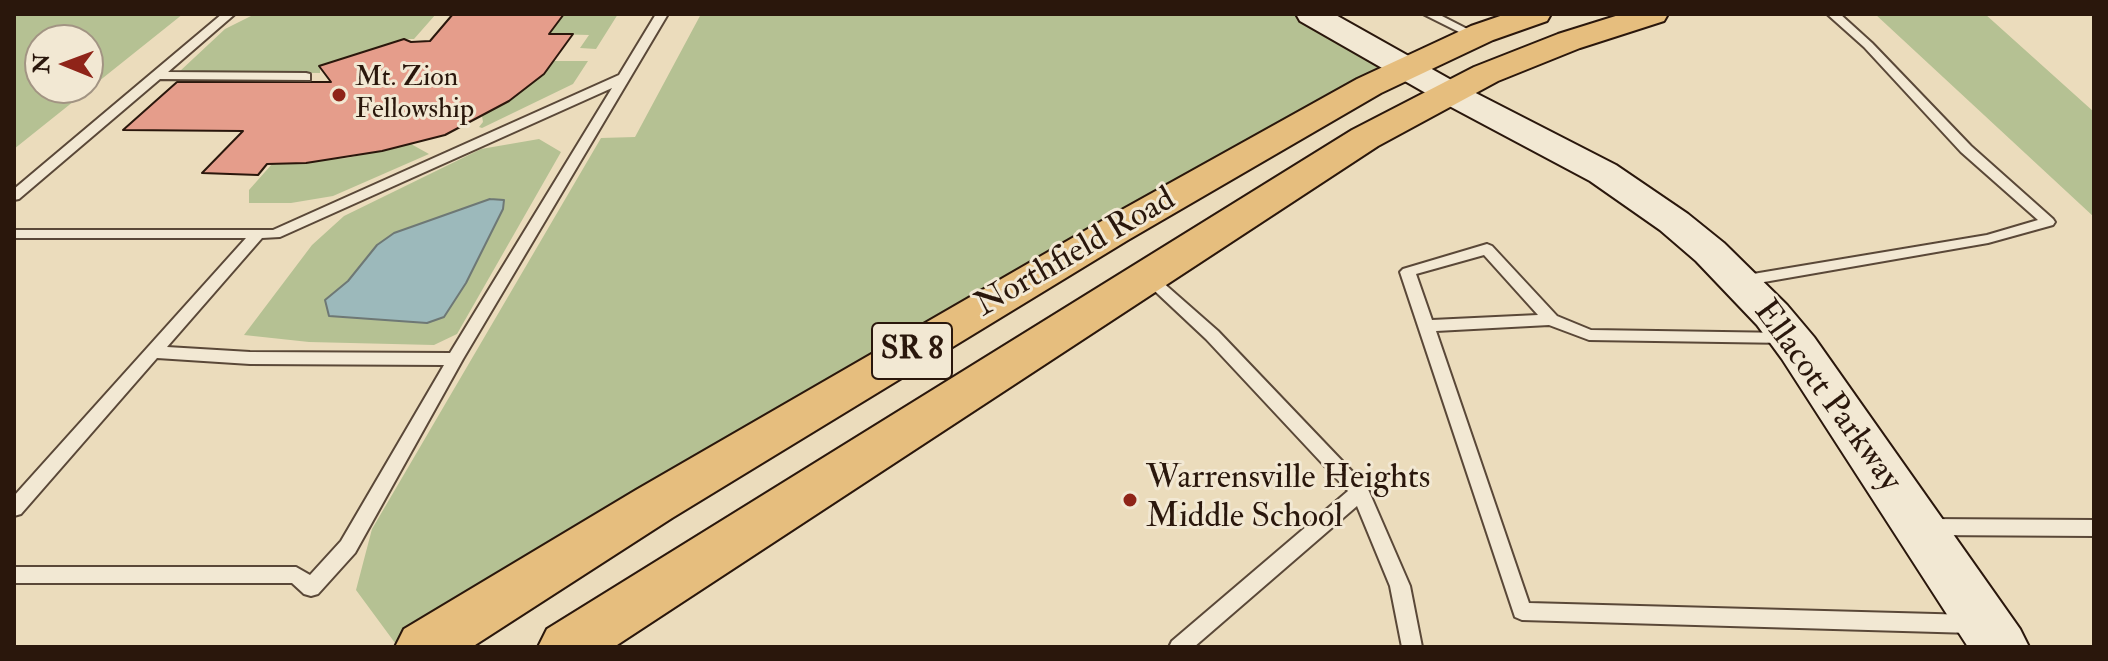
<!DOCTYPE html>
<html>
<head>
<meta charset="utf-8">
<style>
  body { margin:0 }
  #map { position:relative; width:2108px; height:661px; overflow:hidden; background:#ebdcbc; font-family:"IM FELL Double Pica",serif }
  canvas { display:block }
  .frame { position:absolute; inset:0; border:16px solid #2a170c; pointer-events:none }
  .north { position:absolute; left:24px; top:24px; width:80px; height:80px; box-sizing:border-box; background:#f2e8d3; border:2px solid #a29483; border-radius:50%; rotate:271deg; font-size:22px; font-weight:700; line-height:32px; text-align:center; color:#2a170c }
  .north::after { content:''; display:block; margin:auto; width:28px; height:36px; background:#8f2418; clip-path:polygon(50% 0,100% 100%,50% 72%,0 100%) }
</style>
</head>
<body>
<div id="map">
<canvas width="2108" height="661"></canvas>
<div class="frame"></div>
<div class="north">N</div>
</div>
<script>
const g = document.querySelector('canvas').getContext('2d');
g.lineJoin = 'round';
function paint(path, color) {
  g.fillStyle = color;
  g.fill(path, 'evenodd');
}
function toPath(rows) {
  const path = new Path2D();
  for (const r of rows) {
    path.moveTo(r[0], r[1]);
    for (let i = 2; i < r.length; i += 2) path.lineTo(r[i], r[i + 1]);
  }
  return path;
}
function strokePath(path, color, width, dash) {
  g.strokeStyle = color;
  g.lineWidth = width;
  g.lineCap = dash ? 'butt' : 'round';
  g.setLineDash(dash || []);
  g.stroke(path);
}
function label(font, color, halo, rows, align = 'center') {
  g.font = font + ' "IM FELL Double Pica",serif';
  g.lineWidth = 6;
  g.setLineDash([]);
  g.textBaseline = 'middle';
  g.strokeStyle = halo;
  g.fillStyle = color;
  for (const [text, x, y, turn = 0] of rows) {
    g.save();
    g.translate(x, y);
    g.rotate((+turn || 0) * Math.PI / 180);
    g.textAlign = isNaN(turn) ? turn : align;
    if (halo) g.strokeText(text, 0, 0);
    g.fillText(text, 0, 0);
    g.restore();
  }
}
const green = toPath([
  [14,14,183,14,14,149],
  [88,40,88,88,40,88,40,40],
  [255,14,436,14,414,39,403,39,320,66,320,73,179,72,225,29],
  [564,14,618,14,596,49,580,48,589,35,549,34],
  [701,14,1311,14,1405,67,398,647,356,590,372,529,601,138,635,137],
  [1875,14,1985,14,2094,112,2094,217],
  [553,61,588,61,573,84,482,128,479,127,483,122,482,116,538,79],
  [539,139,561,152,457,334,434,345,309,342,244,335,312,245,344,216,481,149],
  [411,144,429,154,333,196,291,203,249,203,249,190,272,164,347,158]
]);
const water = toPath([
  [490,199,504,200,503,209,466,283,444,317,427,323,329,316,325,300,348,281,377,245,394,233,490,199]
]);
const building = toPath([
  [453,14,564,14,549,34,573,34,544,74,509,101,445,135,382,151,306,163,267,164,258,175,202,173,243,131,123,130,177,82,331,82,319,66,404,39,411,42,430,41,453,14]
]);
const lane = toPath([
  [222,14,235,14,168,72,306,73,310,74,310,80,160,79,19,199,14,200,14,189,222,14],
  [656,14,668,14,463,359,355,553,318,594,311,596,304,594,292,583,14,583,14,567,296,567,310,575,341,541,444,365,250,364,157,358,21,514,14,516,14,496,246,238,14,238,14,230,273,230,619,75,656,14],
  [612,88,450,353,250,352,167,347,262,238,280,237,612,88],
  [1423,14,1438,14,1481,36,1471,38,1423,14],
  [1827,14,1840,14,1872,43,1971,146,2053,219,2055,222,2053,225,1988,243,1741,286,1736,284,1733,281,1736,278,1741,276,1987,235,2038,220,1961,152,1864,47,1827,14],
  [1487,244,1492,246,1557,316,1591,330,1788,333,1796,338,1788,343,1589,340,1549,325,1436,331,1529,603,1972,615,1979,618,1982,624,1979,630,1972,633,1522,620,1515,617,1400,272,1403,269,1487,244],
  [1484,255,1538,315,1432,320,1416,274,1484,255],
  [1147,271,1152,273,1218,331,1367,487,1410,586,1422,647,1402,647,1390,586,1357,506,1194,647,1169,647,1172,641,1348,491,1206,339,1142,279,1139,276,1147,271],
  [1928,519,2094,520,2094,536,1928,535,1921,532,1918,527,1921,522,1928,519]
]);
const secondary = toPath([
  [1296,14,1334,14,1462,86,1616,165,1688,214,1724,243,1787,305,1814,337,2020,629,2029,647,1968,647,1782,359,1757,325,1696,261,1660,230,1590,181,1438,100,1300,21,1296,14]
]);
const primary = toPath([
  [1506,14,1551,14,1547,21,1493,40,1381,93,1128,240,672,518,472,647,395,647,404,629,636,490,1100,222,1357,79,1471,26,1506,14],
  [1622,14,1668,14,1664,21,1580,48,1498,81,1378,146,614,647,538,647,547,629,1352,130,1474,67,1558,34,1622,14]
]);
const markers = [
  [339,95,8,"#8f2418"],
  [1130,500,8,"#8f2418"]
];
const farPoinames = [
  ["Mt. Zion",355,79],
  ["Fellowship",355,111]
];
const shields = [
  [912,351,80]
];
const shieldNames = [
  ["SR 8",912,351]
];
const streetNames = [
  ["Northfield Road",1076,254,-30],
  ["Ellacott Parkway",1826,397,54]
];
const poiNames = [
  ["Warrensville Heights",1146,480],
  ["Middle School",1146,519]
];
paint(green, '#b5c193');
paint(water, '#9cb9bb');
strokePath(water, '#6e7875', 2);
paint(building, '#e59d8b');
strokePath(building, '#2a170c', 2);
strokePath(lane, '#5a4838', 4);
strokePath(secondary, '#2a170c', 4);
strokePath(primary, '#2a170c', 4);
paint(lane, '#f2e8d3');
paint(secondary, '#f2e8d3');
paint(primary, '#e6be7e');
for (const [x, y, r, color] of markers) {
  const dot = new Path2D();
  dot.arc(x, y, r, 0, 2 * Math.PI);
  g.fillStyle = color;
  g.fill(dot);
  strokePath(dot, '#f2e8d3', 3);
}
label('28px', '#2a170c', '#f2e8d3', farPoinames, 'left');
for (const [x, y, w] of shields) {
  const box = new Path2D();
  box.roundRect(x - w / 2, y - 28, w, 56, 6);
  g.fillStyle = '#f2e8d3';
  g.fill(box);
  strokePath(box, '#2a170c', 2);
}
label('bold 32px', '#2a170c', null, shieldNames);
label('34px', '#2a170c', '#f2e8d3', streetNames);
label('34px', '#2a170c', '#f2e8d3', poiNames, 'left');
</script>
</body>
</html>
